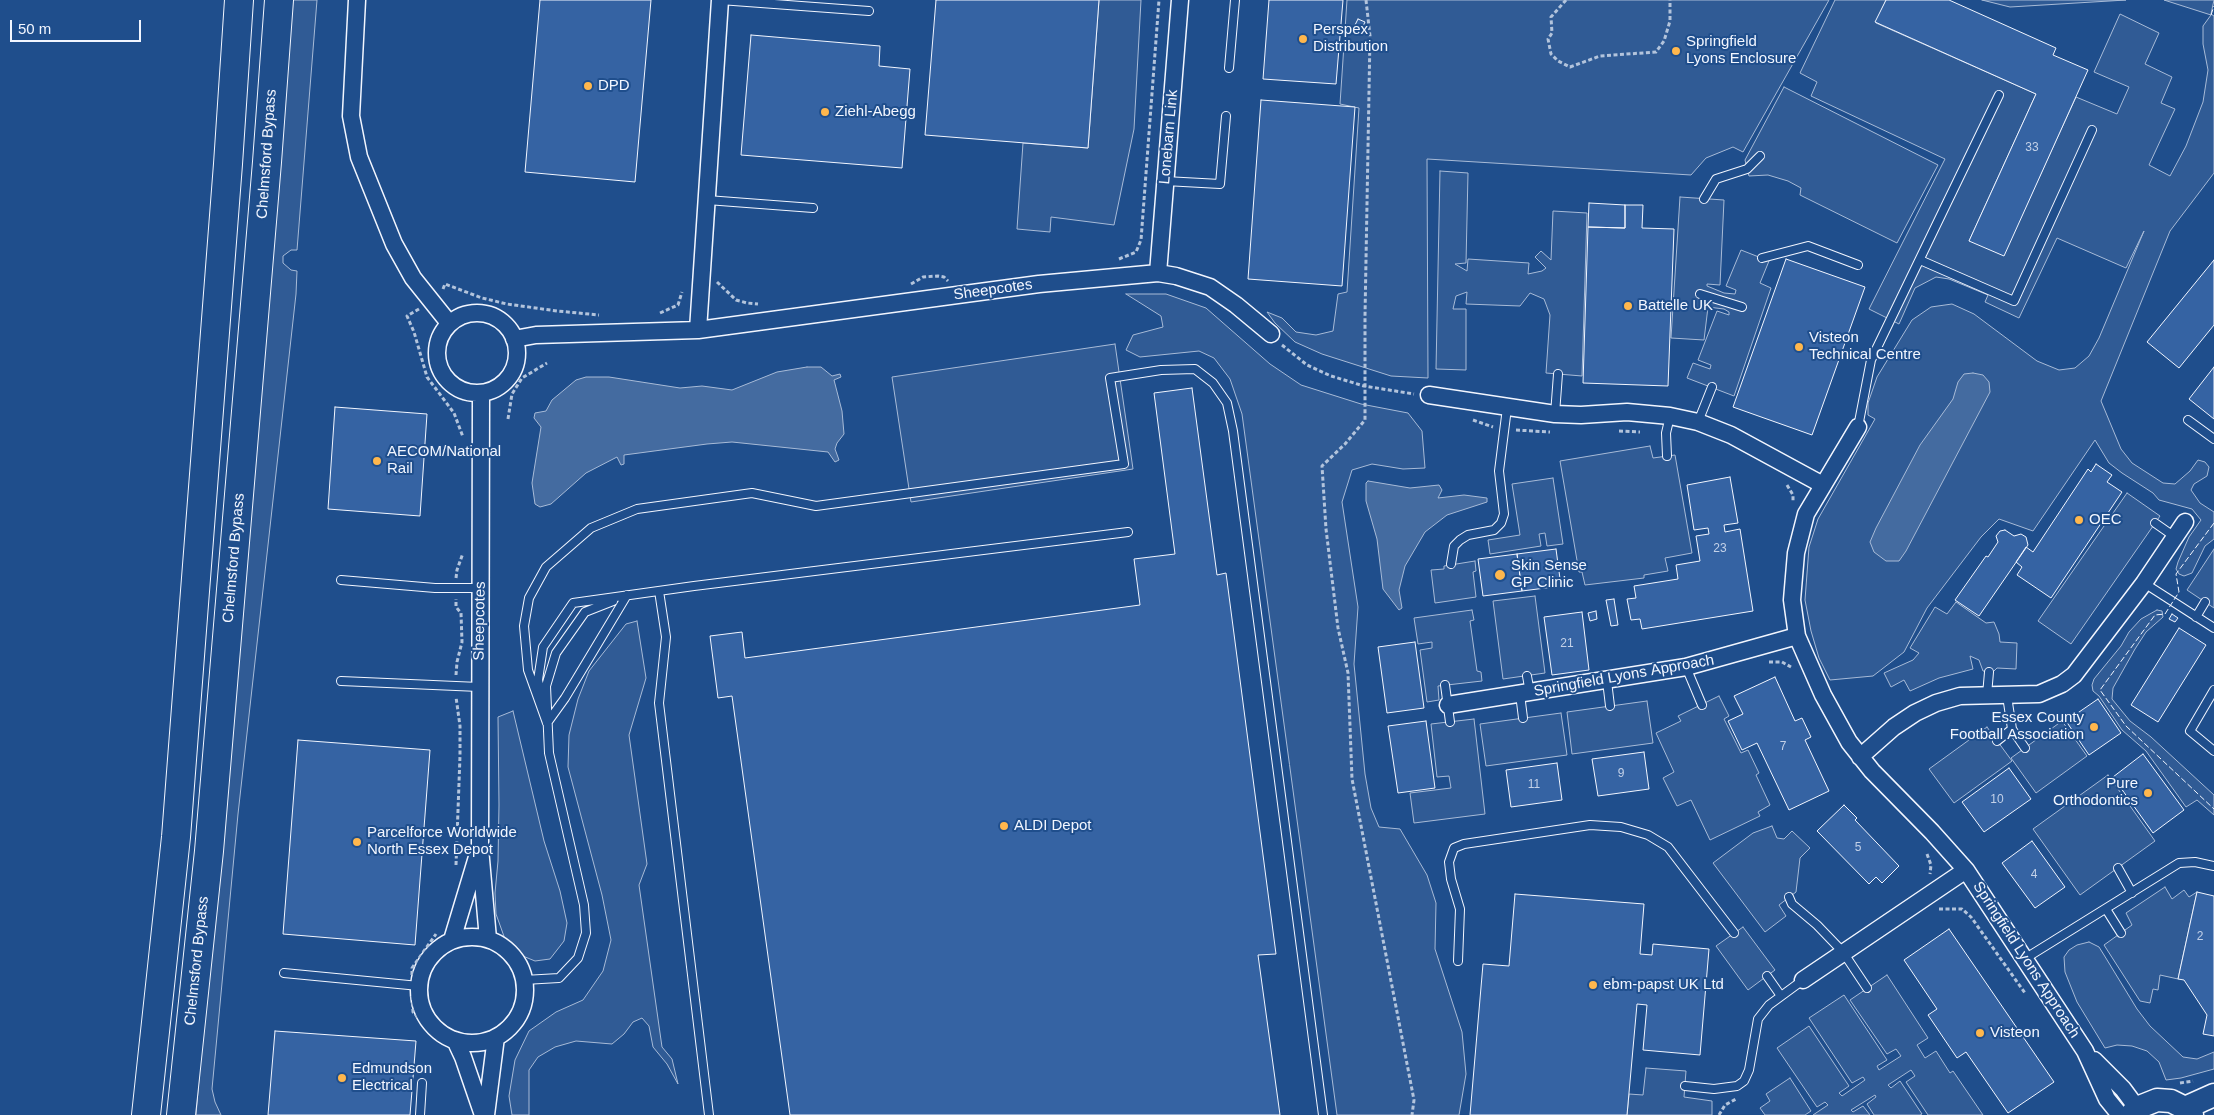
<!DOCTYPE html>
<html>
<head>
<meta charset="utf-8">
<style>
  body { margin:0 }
  #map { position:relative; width:2214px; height:1115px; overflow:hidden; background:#1f4e8c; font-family:Arial,sans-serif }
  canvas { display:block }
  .scale { position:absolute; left:10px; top:20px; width:131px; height:22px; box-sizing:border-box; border:2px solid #f2f6ff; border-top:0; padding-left:6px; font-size:15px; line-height:18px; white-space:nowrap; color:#f2f6ff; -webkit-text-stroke:4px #1f4e8c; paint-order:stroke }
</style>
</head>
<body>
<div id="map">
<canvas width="2214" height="1115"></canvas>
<div class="scale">50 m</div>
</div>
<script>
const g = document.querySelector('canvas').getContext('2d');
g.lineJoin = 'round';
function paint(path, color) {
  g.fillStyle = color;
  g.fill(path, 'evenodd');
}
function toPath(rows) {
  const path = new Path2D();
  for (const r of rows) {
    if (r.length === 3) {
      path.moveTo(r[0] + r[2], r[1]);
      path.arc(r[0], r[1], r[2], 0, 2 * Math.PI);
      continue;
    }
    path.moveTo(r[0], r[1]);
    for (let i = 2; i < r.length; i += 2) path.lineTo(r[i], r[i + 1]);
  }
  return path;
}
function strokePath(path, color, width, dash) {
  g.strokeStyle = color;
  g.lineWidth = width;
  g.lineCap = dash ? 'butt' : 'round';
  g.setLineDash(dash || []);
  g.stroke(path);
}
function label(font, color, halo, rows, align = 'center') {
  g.font = font + ' Arial,sans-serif';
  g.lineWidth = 4;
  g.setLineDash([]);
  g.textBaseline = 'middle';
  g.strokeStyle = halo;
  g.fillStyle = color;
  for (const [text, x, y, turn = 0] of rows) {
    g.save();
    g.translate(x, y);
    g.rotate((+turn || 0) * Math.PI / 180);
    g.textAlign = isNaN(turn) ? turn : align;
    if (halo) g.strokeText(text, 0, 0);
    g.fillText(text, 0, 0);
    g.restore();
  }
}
const built = toPath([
  [288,0,317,0,297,250,291,250,283,256,283,263,291,270,297,271,296,294,238,814,212,1089,215,1102,221,1115,196,1115,288,0],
  [1099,0,1141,0,1134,129,1114,225,1051,217,1050,232,1017,229,1023,143,1088,148,1099,0],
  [1347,0,1829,0,1743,152,1733,147,1706,158,1691,175,1427,159,1428,378,1391,376,1322,354,1295,342,1275,323,1267,312,1282,318,1296,332,1316,335,1333,331,1338,294,1347,292,1359,108,1340,104,1347,0],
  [1835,0,1886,0,1876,23,2036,94,1969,241,2021,217,2076,97,2117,114,2129,87,2094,72,2120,14,2159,33,2145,64,2172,77,2161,103,2175,109,2149,165,2170,176,2186,146,2203,102,2208,70,2203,44,2203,26,2211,15,2164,0,2214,0,2211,14,2214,16,2214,173,2170,231,2101,401,2121,449,2132,463,2163,483,2175,484,2190,471,2198,460,2205,462,2209,467,2207,476,2194,484,2191,490,2200,503,2214,512,2214,539,2205,546,2192,573,2184,576,2179,574,2176,569,2178,562,2189,537,2201,520,2192,509,2159,500,2153,493,2122,473,2109,463,2095,440,2033,531,1999,519,1981,537,1927,608,1904,652,1873,676,1830,680,1819,658,1811,631,1805,600,1809,547,1818,519,1875,419,1868,415,1868,403,1877,377,1912,320,1931,307,1952,304,1974,314,2037,361,2059,370,2075,368,2089,356,2099,338,2144,231,2126,268,2057,238,2019,318,1985,302,1988,295,1949,279,1936,277,1915,288,1899,324,1869,309,1945,159,1811,96,1817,82,1800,73,1835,0],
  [1982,0,2126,0,2010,7,1982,0],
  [1784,87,1938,165,1897,243,1800,195,1801,188,1788,181,1768,175,1749,176,1745,160,1784,87],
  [1440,171,1468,173,1466,263,1455,264,1467,271,1468,259,1529,263,1528,274,1542,271,1546,268,1535,257,1541,251,1551,260,1553,211,1587,213,1582,376,1546,373,1550,315,1544,299,1530,293,1520,306,1466,304,1467,292,1456,296,1453,309,1466,309,1466,370,1436,369,1440,171],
  [1680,197,1724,200,1720,285,1707,284,1707,286,1724,293,1735,294,1736,290,1726,286,1741,250,1769,261,1760,283,1771,288,1734,396,1687,378,1693,363,1710,369,1711,365,1698,360,1717,311,1729,315,1729,312,1724,309,1708,307,1704,340,1671,338,1680,197],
  [1126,294,1166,294,1206,308,1270,364,1301,385,1361,404,1408,413,1422,431,1425,468,1403,469,1372,464,1352,470,1342,502,1358,607,1354,664,1365,774,1371,808,1379,827,1400,829,1427,875,1436,903,1435,949,1462,1032,1466,1074,1459,1115,1337,1115,1242,414,1230,379,1214,358,1199,351,1140,357,1126,350,1133,335,1163,327,1161,316,1126,294],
  [1115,344,1133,469,911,502,892,377,1115,344],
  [1650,446,1653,458,1675,455,1692,553,1665,558,1668,571,1644,575,1644,578,1585,585,1582,572,1579,572,1560,461,1650,446],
  [1553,478,1563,544,1547,546,1545,533,1539,534,1541,546,1490,554,1488,540,1520,535,1512,484,1553,478],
  [2127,493,2160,516,2071,644,2038,621,2127,493],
  [2214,549,2214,608,2187,590,2214,549],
  [1475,561,1476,571,1473,572,1476,597,1435,603,1431,570,1444,569,1444,566,1475,561],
  [1535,596,1545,673,1503,679,1493,601,1535,596],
  [1956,602,1986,623,1994,622,1999,634,2000,642,2017,643,2016,669,1997,668,1993,672,1983,671,1979,660,1970,656,1973,669,1939,678,1910,691,1904,680,1891,687,1884,673,1913,660,1919,653,1910,648,1935,607,1947,614,1956,602],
  [1472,610,1474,620,1470,621,1477,671,1481,672,1482,681,1438,686,1439,700,1427,702,1420,650,1432,648,1432,642,1418,644,1414,618,1472,610],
  [2157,610,2162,611,2163,617,2146,632,2135,649,2113,688,2112,699,2130,721,2151,737,2214,795,2214,815,2197,800,2186,807,2146,751,2122,730,2099,696,2093,691,2092,685,2094,679,2121,646,2129,632,2141,619,2157,610],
  [637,621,646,678,629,735,647,864,639,885,662,1047,672,1059,678,1084,667,1064,653,1047,649,1026,642,1018,633,1022,624,1034,612,1044,576,1041,555,1047,538,1057,529,1070,529,1115,512,1115,509,1096,515,1060,529,1031,556,1012,583,1000,603,971,611,940,602,895,568,767,569,735,578,699,589,671,626,624,637,621],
  [1719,696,1729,716,1724,719,1741,753,1748,750,1759,773,1756,775,1770,805,1758,812,1760,816,1710,840,1691,800,1677,806,1663,778,1674,772,1656,733,1681,721,1678,716,1719,696],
  [1647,701,1653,743,1572,754,1567,712,1647,701],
  [513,711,544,841,560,891,567,923,564,941,550,959,535,961,518,954,506,942,496,914,495,893,498,861,499,805,498,717,513,711],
  [1561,713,1567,755,1486,766,1480,724,1561,713],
  [1474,719,1485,814,1414,823,1410,793,1451,788,1449,776,1437,777,1431,724,1474,719],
  [2062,721,2087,756,2036,793,2011,758,2062,721],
  [1987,727,2012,761,1954,803,1929,769,1987,727],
  [2108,775,2155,841,2080,895,2033,829,2108,775],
  [1772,826,1777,838,1784,839,1792,831,1810,848,1800,858,1796,892,1779,905,1786,916,1765,932,1713,863,1753,833,1772,826],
  [2165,887,2172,899,2184,890,2189,897,2197,892,2178,979,2160,975,2158,990,2153,989,2150,1003,2140,1001,2104,945,2132,925,2126,913,2165,887],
  [1743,927,1775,970,1748,990,1716,946,1743,927],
  [2089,942,2099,947,2104,955,2137,1009,2150,1026,2183,1057,2197,1059,2214,1052,2214,1069,2181,1078,2166,1080,2159,1062,2147,1051,2132,1046,2117,1045,2105,1048,2077,1002,2065,972,2064,957,2069,950,2077,945,2089,942],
  [1887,975,1928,1038,1917,1045,1925,1058,1936,1051,1950,1073,1953,1071,1983,1115,1928,1115,1906,1082,1915,1076,1911,1070,1888,1085,1891,1088,1900,1081,1922,1114,1920,1115,1874,1115,1867,1104,1876,1097,1875,1095,1851,1110,1853,1112,1863,1106,1870,1115,1813,1115,1828,1105,1825,1102,1817,1107,1777,1048,1809,1026,1849,1086,1839,1093,1842,1096,1865,1080,1863,1077,1852,1083,1809,1018,1844,995,1887,1060,1877,1066,1879,1070,1901,1056,1896,1049,1887,1054,1850,1000,1887,975],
  [1646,1068,1686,1071,1684,1097,1712,1101,1712,1115,1627,1115,1629,1094,1643,1095,1646,1068],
  [1790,1078,1811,1111,1805,1115,1765,1115,1760,1108,1770,1101,1766,1094,1790,1078]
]);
const water = toPath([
  [807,367,821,367,832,376,840,374,841,377,834,380,842,411,844,434,837,443,835,449,839,460,835,462,828,452,732,442,707,444,624,455,624,464,621,465,617,457,586,473,551,504,540,507,535,504,532,483,541,427,534,418,535,413,546,411,552,400,576,380,586,377,609,377,680,388,702,386,732,390,777,372,807,367],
  [1973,373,1983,375,1989,382,1990,392,1906,551,1899,561,1886,561,1874,552,1870,542,1876,528,1920,445,1953,399,1958,382,1964,374,1973,373],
  [1368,481,1410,488,1439,485,1442,490,1438,498,1464,495,1487,498,1487,502,1447,515,1425,532,1405,566,1399,590,1402,608,1399,610,1383,589,1377,539,1366,501,1366,483,1368,481]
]);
const building = toPath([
  [540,0,651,0,635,182,525,172,540,0],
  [936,0,1099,0,1088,148,925,135,936,0],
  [1269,0,1343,0,1336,84,1263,79,1269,0],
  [1886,0,1949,0,2056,48,2053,55,2088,70,2004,256,1969,241,2036,94,1875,22,1886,0],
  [1358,19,1365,22,1361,30,1354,27,1358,19],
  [751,35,880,46,879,66,910,69,902,168,741,155,751,35],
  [1261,100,1355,107,1342,286,1248,279,1261,100],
  [1589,203,1625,205,1625,228,1588,227,1589,203],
  [1625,205,1643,205,1642,228,1674,229,1668,386,1583,383,1588,227,1625,228,1625,205],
  [1786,259,1865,287,1812,435,1733,407,1786,259],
  [2214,260,2214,325,2179,368,2147,342,2214,260],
  [2214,367,2214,419,2189,399,2214,367],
  [1192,388,1217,575,1226,573,1276,954,1258,955,1280,1115,790,1115,732,696,718,698,710,636,742,632,745,658,1140,605,1134,559,1175,554,1154,393,1192,388],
  [335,407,427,414,420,516,328,509,335,407],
  [2096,464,2112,475,2107,482,2122,492,2051,598,2017,575,2022,567,2016,562,2026,547,2033,552,2088,469,2091,472,2096,464],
  [1730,477,1738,523,1724,525,1725,532,1740,529,1753,611,1642,629,1640,619,1631,620,1627,599,1636,598,1634,586,1678,579,1676,565,1700,561,1696,536,1709,534,1708,528,1694,530,1687,485,1730,477],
  [2005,530,2014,536,2021,534,2026,537,2028,545,1979,616,1955,600,1986,556,1988,557,1998,542,1996,536,2000,531,2005,530],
  [1556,549,1561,586,1522,591,1517,554,1556,549],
  [1517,554,1522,591,1483,596,1478,559,1517,554],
  [1614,599,1618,625,1611,626,1606,600,1614,599],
  [1596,611,1597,619,1590,621,1588,613,1596,611],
  [1582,612,1589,670,1552,675,1544,617,1582,612],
  [2172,614,2178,618,2175,622,2169,619,2172,614],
  [2179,628,2206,645,2158,722,2131,705,2179,628],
  [1415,642,1424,708,1387,713,1378,647,1415,642],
  [1775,677,1795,721,1802,718,1811,737,1805,740,1829,791,1789,810,1757,743,1742,750,1728,721,1743,714,1734,696,1775,677],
  [2098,699,2121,733,2089,755,2066,721,2098,699],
  [1426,721,1435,788,1398,793,1388,726,1426,721],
  [298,740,430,750,415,945,283,934,298,740],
  [1644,752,1649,789,1598,796,1592,759,1644,752],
  [2143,754,2184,810,2153,833,2113,777,2143,754],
  [1557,763,1562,800,1511,807,1506,770,1557,763],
  [2009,768,2031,799,1984,832,1962,802,2009,768],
  [1844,805,1857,818,1855,820,1899,866,1882,883,1876,877,1869,884,1817,831,1844,805],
  [2032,841,2065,887,2035,908,2002,863,2032,841],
  [2197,892,2214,896,2214,1036,2203,1034,2207,1015,2184,980,2178,979,2197,892],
  [1515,894,1644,904,1640,954,1652,955,1653,944,1709,949,1700,1055,1643,1050,1647,1005,1637,1004,1627,1115,1470,1115,1483,964,1509,966,1515,894],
  [1949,929,2054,1082,2008,1113,1966,1052,1957,1058,1928,1015,1937,1009,1904,960,1949,929],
  [275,1031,416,1041,410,1115,268,1115,275,1031]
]);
const path = toPath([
  [1366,0,1370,36,1365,316,1365,420,1345,444,1322,466,1326,529,1338,628,1348,673,1352,779,1414,1100,1412,1115],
  [1566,0,1551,17,1552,33,1548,39,1551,54,1558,61,1570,67,1600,56,1656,52,1664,41,1670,21,1670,0],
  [1119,259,1136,252,1141,240,1159,0],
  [717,282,736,300,747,303,758,304],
  [911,284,923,277,938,276,944,277,948,281],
  [443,289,445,284,482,298,507,304,557,311,599,315],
  [419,309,407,316,414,332,427,377,454,413,463,437],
  [660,313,678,305,682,292],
  [1282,345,1307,365,1331,376,1364,386,1414,394],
  [508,419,512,394,522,378,547,363],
  [1473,420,1493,427],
  [1516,430,1550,432],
  [1619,431,1640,432],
  [1787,485,1793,495,1793,502],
  [456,578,457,570,463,553],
  [1769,662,1782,662,1791,667],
  [456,675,457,662,462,642,461,613,456,607,456,599],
  [1927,854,1931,865,1930,874],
  [456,865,460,756,460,726,456,697],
  [1939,909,1962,909,1971,917,2025,993],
  [412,975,412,968,436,934],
  [412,996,413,1012,439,1040],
  [2180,1083,2193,1081],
  [1719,1115,1725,1105,1736,1099]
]);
const lane = toPath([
  [720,0,869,11],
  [1229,68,1235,0],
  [1165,181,1220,184,1226,116],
  [1704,199,1716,179,1747,169,1760,156],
  [707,200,813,208],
  [1762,258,1808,246,1858,265],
  [1920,260,2014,301,2092,130],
  [1700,294,1742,307],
  [1555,414,1558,374],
  [2188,420,2214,439],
  [1698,422,1712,387],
  [1858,427,1871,360,1999,95],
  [1667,456,1666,433,1670,416],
  [2155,523,2175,537],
  [1451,564,1454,546,1460,540,1468,535,1494,530,1501,523,1504,514,1499,471,1507,408],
  [341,580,435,588,481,588],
  [2144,583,2214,628],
  [659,591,666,637,659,703,709,1115],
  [2196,617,2205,602],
  [1686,667,1702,705],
  [1527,676,1530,693],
  [341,681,479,687],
  [1607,681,1610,706],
  [1445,685,1450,722],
  [2214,690,2190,731,2214,751],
  [1520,694,1523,718],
  [541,695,538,680,543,647,573,603,694,586,1128,532],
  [1987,695,1989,672],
  [2007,696,2012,729,2025,748],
  [547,723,528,670,524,626,529,598,546,567,591,528,637,509,752,493,816,506,1124,464,1110,378,1161,370,1195,369,1213,383,1227,403,1233,431,1323,1115],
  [547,723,565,698,627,595],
  [1997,741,2012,729],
  [2118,868,2132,893],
  [1789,897,1792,904,1817,925,1843,952,1867,988],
  [2106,909,2121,933],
  [2026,958,2179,863,2195,862,2214,866],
  [1458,961,1460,909,1451,879,1449,862,1454,848,1464,844,1590,825,1621,827,1648,835,1668,847,1734,933],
  [284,973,419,986],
  [1767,976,1781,996],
  [524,980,559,978,578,958,586,933,584,905,549,753,546,686,556,653,585,612,613,601],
  [1685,1086,1714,1089,1737,1086,1744,1081,1749,1070,1758,1019,1769,1005,1803,980],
  [420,1115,422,1083]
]);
const street = toPath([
  [357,0,351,116,359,157,394,244,413,278,449,323],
  [1158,273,1180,0],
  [477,353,40],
  [698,330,720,0],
  [514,339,536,335,698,330,1039,284,1158,273,1176,276,1210,287,1236,305,1271,334],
  [481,393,480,848,488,939],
  [1429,395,1555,414,1581,415,1627,412,1670,416,1698,422,1731,435,1823,485],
  [1858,427,1806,514,1796,553,1792,600,1797,636,1823,695,1849,742,1872,771,1932,832,1966,870,2085,1051,2107,1099,2120,1115],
  [1448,705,1686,667,1797,636],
  [1860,757,1894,727,1915,713,1936,703,1960,696,2039,694,2062,684,2074,675,2144,583,2185,522],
  [472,990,53],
  [452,940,477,857],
  [1803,980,1966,870],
  [455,1040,463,1057,483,1115],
  [2094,1060,2123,1089,2137,1108],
  [486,1115,496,1037]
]);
const secondary = toPath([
  [2185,1108,2214,1095],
  [2131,1115,2137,1108,2157,1100,2171,1101,2185,1108,2192,1115]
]);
const highway = toPath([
  [146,1115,176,837,228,164,239,0],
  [181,1115,209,851,267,162,279,0]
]);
const fence = toPath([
  [2211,15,2214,6],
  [2214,523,2176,574,2179,592,2165,614,2155,615,2100,690,2126,726,2214,809]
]);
const markers = [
  [1303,39,5,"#ffb74d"],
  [1676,51,5,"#ffb74d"],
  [588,86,5,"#ffb74d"],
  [825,112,5,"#ffb74d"],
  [1628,306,5,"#ffb74d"],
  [1799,347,5,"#ffb74d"],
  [377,461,5,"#ffb74d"],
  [2079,520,5,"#ffb74d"],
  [1500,575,6,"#ffb74d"],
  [2094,727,5,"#ffb74d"],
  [2148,793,5,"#ffb74d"],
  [1004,826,5,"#ffb74d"],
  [357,842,5,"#ffb74d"],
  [1593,985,5,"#ffb74d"],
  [1980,1033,5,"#ffb74d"],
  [342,1078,5,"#ffb74d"]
];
const numberNames = [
  ["33",2032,148],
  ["23",1720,549],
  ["21",1567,644],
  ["7",1783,747],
  ["9",1621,774],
  ["11",1534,785],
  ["10",1997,800],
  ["5",1858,848],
  ["4",2034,875],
  ["2",2200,937]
];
const poiNames = [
  ["Perspex",1313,30],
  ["Distribution",1313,47],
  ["Springfield",1686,42],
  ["Lyons Enclosure",1686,59],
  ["DPD",598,86],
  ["Ziehl-Abegg",835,112],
  ["Battelle UK",1638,306],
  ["Visteon",1809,338],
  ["Technical Centre",1809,355],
  ["AECOM/National",387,452],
  ["Rail",387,469],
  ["OEC",2089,520],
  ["Skin Sense",1511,566],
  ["GP Clinic",1511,583],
  ["Essex County",2084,718,"right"],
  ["Football Association",2084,735,"right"],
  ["Pure",2138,784,"right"],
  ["Orthodontics",2138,801,"right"],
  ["ALDI Depot",1014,826],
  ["Parcelforce Worldwide",367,833],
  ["North Essex Depot",367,850],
  ["ebm-papst UK Ltd",1603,985],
  ["Visteon",1990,1033],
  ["Edmundson",352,1069],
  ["Electrical",352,1086]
];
const streetNames = [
  ["Lonebarn Link",1169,137,-85],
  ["Chelmsford Bypass",267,154,-86],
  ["Sheepcotes",993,290,-8],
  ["Chelmsford Bypass",234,558,-85],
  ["Sheepcotes",480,621,-89],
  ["Springfield Lyons Approach",1624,676,-10],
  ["Springfield Lyons Approach",2026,960,57],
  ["Chelmsford Bypass",197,961,-84]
];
paint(built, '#305b95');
strokePath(built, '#a8bbd7', 1);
paint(water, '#446ba0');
strokePath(water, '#a8bbd7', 1);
paint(building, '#3563a3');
strokePath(building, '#f2f6ff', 1);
strokePath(lane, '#f2f6ff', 10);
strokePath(street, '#f2f6ff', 19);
strokePath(secondary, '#f2f6ff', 25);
strokePath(highway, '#f2f6ff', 30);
strokePath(path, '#b3c4dc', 3, [4, 2.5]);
strokePath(lane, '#1f4e8c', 8);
strokePath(street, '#1f4e8c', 16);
strokePath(secondary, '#1f4e8c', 22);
strokePath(highway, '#1f4e8c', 28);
strokePath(fence, '#f2f6ff', 1, [6, 2.5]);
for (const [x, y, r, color] of markers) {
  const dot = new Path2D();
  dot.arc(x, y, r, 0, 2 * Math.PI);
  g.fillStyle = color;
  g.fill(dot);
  strokePath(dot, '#1f4e8c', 2);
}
label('12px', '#c3d1e8', null, numberNames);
label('15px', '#f2f6ff', '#1f4e8c', poiNames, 'left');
label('15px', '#f2f6ff', '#1f4e8c', streetNames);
</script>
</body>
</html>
